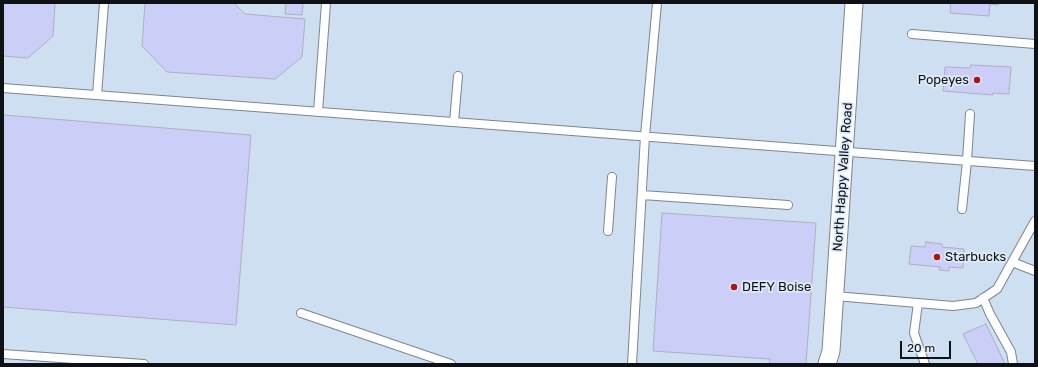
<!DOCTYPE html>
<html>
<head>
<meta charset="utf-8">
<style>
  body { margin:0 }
  #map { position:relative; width:1038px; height:367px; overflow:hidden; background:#dfeaf8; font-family:Rubik,sans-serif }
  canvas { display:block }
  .frame { position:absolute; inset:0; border:4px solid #0e1216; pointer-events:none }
  .scale { position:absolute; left:900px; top:341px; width:51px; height:18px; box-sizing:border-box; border:2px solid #0e1216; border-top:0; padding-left:5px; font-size:12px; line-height:14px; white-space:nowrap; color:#0e1216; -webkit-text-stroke:3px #dfeaf8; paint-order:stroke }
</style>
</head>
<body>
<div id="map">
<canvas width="1038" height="367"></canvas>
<div class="frame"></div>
<div class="scale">20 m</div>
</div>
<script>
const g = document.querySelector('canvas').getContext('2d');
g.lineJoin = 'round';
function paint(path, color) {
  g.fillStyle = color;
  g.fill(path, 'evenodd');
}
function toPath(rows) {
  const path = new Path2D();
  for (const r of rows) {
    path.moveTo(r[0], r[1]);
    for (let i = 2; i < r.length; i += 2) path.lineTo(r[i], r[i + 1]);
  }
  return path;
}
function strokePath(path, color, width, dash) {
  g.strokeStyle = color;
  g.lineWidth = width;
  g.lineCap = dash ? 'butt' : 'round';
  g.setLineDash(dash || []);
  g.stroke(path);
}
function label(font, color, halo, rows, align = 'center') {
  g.font = font + ' Rubik,sans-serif';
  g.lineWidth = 3.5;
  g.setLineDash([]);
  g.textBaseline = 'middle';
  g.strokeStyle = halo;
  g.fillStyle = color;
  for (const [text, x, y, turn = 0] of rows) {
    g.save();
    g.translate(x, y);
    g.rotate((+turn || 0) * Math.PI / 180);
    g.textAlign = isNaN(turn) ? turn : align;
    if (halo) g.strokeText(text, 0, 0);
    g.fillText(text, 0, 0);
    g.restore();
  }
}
const built = toPath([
  [3,3,1035,3,1035,364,3,364]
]);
const building = toPath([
  [3,3,55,3,53,36,28,58,3,56,3,3],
  [145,3,234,3,245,14,305,19,302,57,275,79,167,72,142,46,145,3],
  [286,3,303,3,302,15,285,14,286,3],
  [951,3,998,3,998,5,990,4,989,16,950,13,951,3],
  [971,65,1011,67,1009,94,993,93,993,95,943,91,945,67,970,68,971,65],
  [3,115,251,135,236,325,3,307,3,115],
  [662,213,816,223,806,364,769,364,770,359,653,351,662,213],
  [926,242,942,244,942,247,964,249,963,268,949,267,949,271,939,270,940,267,909,264,911,246,925,247,926,242],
  [986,324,1005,364,978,364,963,334,986,324]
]);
const lane = toPath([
  [912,34,1035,44],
  [3,88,1035,166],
  [97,95,104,3],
  [318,112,326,3],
  [454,122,458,76],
  [642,195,788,205],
  [962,209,967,161,970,114],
  [608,231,612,177],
  [1012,262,1035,271],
  [835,296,953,306,976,303,997,289,1035,221],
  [983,298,990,314,1011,352,1013,364],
  [918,303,914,333,925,364],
  [301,313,451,364],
  [3,354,144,364],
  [632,364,645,136,657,3]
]);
const street = toPath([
  [827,364,831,351,854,3]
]);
const markers = [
  [977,80,4,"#a91612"],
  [937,257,4,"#a91612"],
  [734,287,4,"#a91612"]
];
const poiNames = [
  ["Popeyes",969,80,"right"],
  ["Starbucks",945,257],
  ["DEFY Boise",742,287]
];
const streetNames = [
  ["North Happy Valley Road",843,177,-86]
];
paint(built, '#cfdff2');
paint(building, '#cbcff8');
strokePath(building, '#aeb0c0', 1);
strokePath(lane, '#7b8591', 10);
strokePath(street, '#7b8591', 19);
strokePath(lane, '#fff', 8);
strokePath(street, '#fff', 17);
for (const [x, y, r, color] of markers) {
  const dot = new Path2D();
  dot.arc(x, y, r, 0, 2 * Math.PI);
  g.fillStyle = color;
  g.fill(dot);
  strokePath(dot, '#dfeaf8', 1.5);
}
label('13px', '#0e1216', '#dfeaf8', poiNames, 'left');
label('13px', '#0e1216', '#dfeaf8', streetNames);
</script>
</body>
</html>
